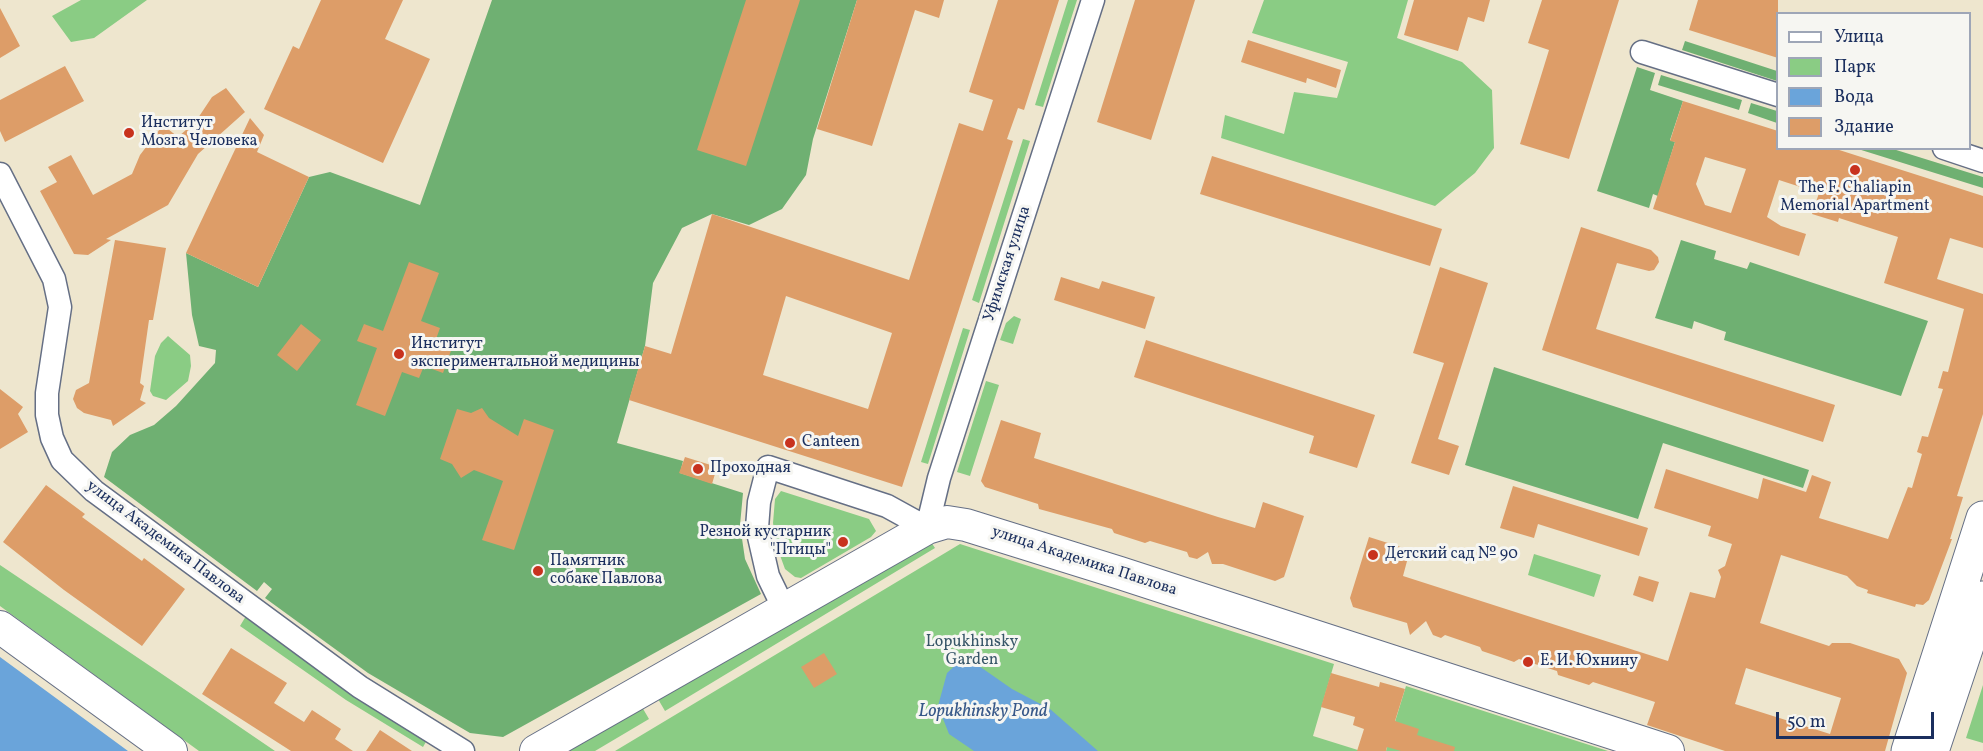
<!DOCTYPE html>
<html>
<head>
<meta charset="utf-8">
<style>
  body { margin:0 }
  #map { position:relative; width:1983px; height:751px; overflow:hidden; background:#eee6ce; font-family:Vollkorn,serif }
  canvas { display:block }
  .legend { position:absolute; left:1776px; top:12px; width:195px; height:138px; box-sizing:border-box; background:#f6f6f2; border:2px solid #9ea6b7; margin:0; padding:8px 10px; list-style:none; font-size:18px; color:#1b2f5e }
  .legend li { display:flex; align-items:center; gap:12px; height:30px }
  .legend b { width:30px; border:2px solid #9ea6b7 }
  .scale { position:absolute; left:1776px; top:712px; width:158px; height:27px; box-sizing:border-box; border:3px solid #1b2f5e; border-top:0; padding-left:8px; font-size:18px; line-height:21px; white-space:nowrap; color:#1b2f5e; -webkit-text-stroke:4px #f6f6f2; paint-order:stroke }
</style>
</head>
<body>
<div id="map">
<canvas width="1983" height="751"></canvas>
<ul class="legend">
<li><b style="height:8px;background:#fff"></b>Улица</li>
<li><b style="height:16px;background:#8acc84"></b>Парк</li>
<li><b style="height:16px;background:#6aa4da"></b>Вода</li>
<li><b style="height:16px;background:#dd9d68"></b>Здание</li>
</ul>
<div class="scale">50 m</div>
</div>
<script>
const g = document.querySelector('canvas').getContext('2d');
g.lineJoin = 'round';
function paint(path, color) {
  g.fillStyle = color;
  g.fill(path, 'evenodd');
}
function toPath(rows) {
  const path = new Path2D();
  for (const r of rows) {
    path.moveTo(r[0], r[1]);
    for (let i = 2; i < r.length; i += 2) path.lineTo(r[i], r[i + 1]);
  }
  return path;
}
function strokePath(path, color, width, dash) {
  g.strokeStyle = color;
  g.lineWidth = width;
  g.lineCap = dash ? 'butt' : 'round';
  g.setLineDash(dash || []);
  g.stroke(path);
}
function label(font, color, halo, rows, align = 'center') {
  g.font = font + ' Vollkorn,serif';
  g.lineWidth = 6;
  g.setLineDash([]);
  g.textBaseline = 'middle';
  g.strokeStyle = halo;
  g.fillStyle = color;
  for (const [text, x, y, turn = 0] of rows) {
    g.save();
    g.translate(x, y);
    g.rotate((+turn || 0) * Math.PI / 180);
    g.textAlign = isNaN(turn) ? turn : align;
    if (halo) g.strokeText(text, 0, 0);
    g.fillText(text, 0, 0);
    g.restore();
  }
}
const green = toPath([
  [81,0,147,0,94,38,71,42,52,16],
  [1068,0,1077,0,1043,107,1035,105],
  [1264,0,1408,0,1397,38,1462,62,1492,90,1494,148,1475,173,1435,206,1221,138,1225,115,1284,134,1294,92,1337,98,1348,62,1252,33],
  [1023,139,1030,141,979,303,972,300],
  [1014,316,1021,319,1013,344,1000,340,1006,323],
  [963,328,970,330,928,464,921,462],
  [168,336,190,355,191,366,188,381,166,400,153,396,150,391,155,356,161,343],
  [986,381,999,385,970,476,957,472],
  [781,491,869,519,876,531,871,537,801,578,795,577,785,569,777,547,773,523,775,499],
  [931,542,935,548,665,711,658,699],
  [960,544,1334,664,1313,736,1361,751,615,751],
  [1534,554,1601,575,1594,597,1528,575],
  [0,565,159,672,275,751,199,751,0,606],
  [246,616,427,740,423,747,346,700,240,626],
  [1983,685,1983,743,1966,738],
  [1406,686,1608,751,1386,751],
  [642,707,649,719,595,751,565,751]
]);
const forest = toPath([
  [492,0,857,0,813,139,806,175,782,209,749,225,712,214,682,228,653,283,645,346,617,443,683,461,680,473,743,493,740,525,745,559,761,594,503,737,470,733,368,673,265,598,272,589,264,582,257,591,104,477,112,452,130,435,154,425,176,406,215,363,216,350,199,346,192,315,186,253,258,287,309,177,330,172,420,205],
  [1685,41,1777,71,1777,81,1682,50],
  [1637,67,1655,73,1650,90,1683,101,1670,140,1675,142,1658,196,1653,194,1649,208,1597,191],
  [1661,75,1742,100,1739,110,1658,85],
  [1751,103,1777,111,1777,123,1748,113],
  [1858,149,1893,149,1983,177,1983,188],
  [1681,240,1716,251,1714,259,1747,269,1750,262,1928,321,1901,396,1724,340,1726,332,1694,321,1692,329,1655,318],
  [1494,367,1809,470,1803,488,1663,443,1638,519,1465,465]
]);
const water = toPath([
  [0,657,128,751,0,751],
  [962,659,979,666,1012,689,1050,709,1098,751,974,751,949,734,938,706,947,673]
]);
const building = toPath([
  [321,0,403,0,385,39,430,59,383,163,264,109,293,46,299,49],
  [746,0,800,0,746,166,697,150],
  [857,0,944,0,939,18,915,10,872,146,817,129],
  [998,0,1059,0,1024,110,1018,108,1007,139,1013,141,902,487,629,400,645,346,671,354,712,214,909,280,959,123,983,131,993,100,969,92],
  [786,296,892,333,868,409,763,375],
  [1135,0,1195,0,1151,140,1097,122],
  [1414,0,1490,0,1484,22,1468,17,1458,51,1404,35],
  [1542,0,1619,0,1569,159,1520,144,1549,50,1528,43],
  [1698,0,1778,0,1778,58,1689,30],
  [0,8,20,46,0,58],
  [1248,40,1341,70,1336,88,1307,78,1306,83,1241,62],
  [65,66,84,101,5,142,0,131,0,100],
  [226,88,245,112,198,154,168,205,106,239,111,240,88,255,74,254,40,191,57,182,48,167,71,155,93,195,132,174,140,155,163,125,178,137,196,121,212,97],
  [1683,101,1778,131,1778,148,1833,148,1983,196,1983,248,1950,238,1937,279,1983,294,1983,414,1957,496,1963,497,1950,539,1952,539,1929,600,1923,605,1916,604,1915,607,1867,593,1868,590,1857,586,1847,576,1781,555,1760,623,1829,646,1832,643,1850,643,1899,659,1907,673,1885,751,1725,751,1647,725,1655,702,1593,682,1589,685,1558,675,1557,671,1519,659,1514,662,1500,657,1482,651,1480,647,1445,635,1441,638,1433,635,1426,621,1410,635,1407,623,1353,607,1350,598,1369,537,1410,550,1403,576,1668,661,1690,592,1715,598,1721,577,1718,570,1725,566,1732,544,1708,536,1711,526,1654,508,1666,469,1758,499,1763,478,1806,492,1812,475,1831,482,1819,518,1888,539,1908,487,1912,488,1922,454,1917,452,1922,436,1928,437,1943,389,1938,388,1943,371,1948,372,1964,309,1884,283,1898,237,1839,218,1838,222,1812,214,1819,193,1779,180,1767,217,1781,226,1806,234,1799,256,1653,209,1675,142,1670,141],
  [1705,157,1746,169,1731,213,1705,205,1696,184],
  [1746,668,1841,698,1830,734,1735,704],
  [250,118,264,135,257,152,309,177,258,287,186,253],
  [1212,156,1442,229,1430,266,1200,194],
  [1581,227,1651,250,1658,257,1659,262,1654,270,1649,271,1617,263,1596,329,1835,405,1823,442,1542,350],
  [115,240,166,248,153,320,149,320,140,383,144,386,140,400,146,403,113,426,111,420,84,413,77,408,73,399,76,390,89,383],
  [409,262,439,273,421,321,440,328,435,342,452,348,443,373,424,366,419,378,402,372,385,416,356,405,377,348,357,341,364,324,383,331],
  [1440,267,1488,283,1438,439,1459,446,1449,475,1411,463,1444,363,1413,353],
  [1061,277,1099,289,1102,281,1155,297,1145,329,1054,300],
  [301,324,321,340,297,371,277,355],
  [1146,340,1375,415,1357,468,1309,453,1314,436,1134,377],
  [0,389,23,407,18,414,28,432,0,449],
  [482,408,489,418,518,436,524,419,554,430,514,550,482,540,503,481,474,470,461,478,452,464,440,459,457,409,471,413],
  [1001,420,1041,433,1034,458,1218,517,1255,528,1263,502,1304,516,1284,577,1275,581,1223,564,1212,564,1208,552,1197,559,1189,557,1187,552,1150,541,1145,543,1114,533,1112,529,1039,509,1038,504,985,487,981,481],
  [685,457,717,467,712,484,679,473],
  [46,485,85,514,82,517,142,561,144,558,185,589,142,646,64,590,3,542],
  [1513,486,1648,528,1639,556,1538,524,1534,538,1500,528],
  [1639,576,1659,582,1653,602,1633,595],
  [231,648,287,683,274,703,304,722,312,710,341,729,335,739,353,751,291,751,202,694],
  [824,653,837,674,814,688,801,667],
  [1331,673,1379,687,1380,682,1405,689,1395,721,1419,729,1417,735,1455,747,1454,751,1401,751,1387,747,1386,751,1357,751,1364,729,1353,725,1355,717,1321,707],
  [380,730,412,751,366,751]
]);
const street = toPath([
  [1642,52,1778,95],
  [1944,148,1983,161],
  [0,174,54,279,60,307,47,393,47,415,52,438,62,460,94,491,360,687,463,751],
  [785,611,768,576,757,528,759,502,768,467,887,506,927,528,939,478,1093,0]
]);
const secondary = toPath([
  [0,627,171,751],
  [536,751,927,528,947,522,966,525,1120,573,1668,751]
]);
const primary = toPath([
  [1908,751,1983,518],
  [1932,751,1983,598]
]);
const markers = [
  [129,133,6,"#c8321e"],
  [1855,170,6,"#c8321e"],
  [399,354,6,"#c8321e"],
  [790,443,6,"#c8321e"],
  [698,469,6,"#c8321e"],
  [843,542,6,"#c8321e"],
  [1373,555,6,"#c8321e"],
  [538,571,6,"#c8321e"],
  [1528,662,6,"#c8321e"]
];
const poiNames = [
  ["Институт",141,124],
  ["Мозга Человека",141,142],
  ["The F. Chaliapin",1855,189,"center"],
  ["Memorial Apartment",1855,207,"center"],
  ["Институт",411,345],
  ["экспериментальной медицины",411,363],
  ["Canteen",802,443],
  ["Проходная",710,469],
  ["Резной кустарник",831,533,"right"],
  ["\"Птицы\"",831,551,"right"],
  ["Детский сад № 90",1385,555],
  ["Памятник",550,562],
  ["собаке Павлова",550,580],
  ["Е. И. Юхнину",1540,662]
];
const streetNames = [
  ["Уфимская улица",1008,264,-72],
  ["улица Академика Павлова",165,543,37],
  ["улица Академика Павлова",1084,562,18]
];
const parkNames = [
  ["Lopukhinsky",972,643],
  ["Garden",972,661]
];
const waterNames = [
  ["Lopukhinsky Pond",983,713]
];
paint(green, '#8acc84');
paint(forest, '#6fb072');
paint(water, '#6aa4da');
paint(building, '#dd9d68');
strokePath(street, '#656f85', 25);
strokePath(secondary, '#656f85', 34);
strokePath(primary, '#656f85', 35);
strokePath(street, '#fff', 22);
strokePath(secondary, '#fff', 32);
strokePath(primary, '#fff', 33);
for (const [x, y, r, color] of markers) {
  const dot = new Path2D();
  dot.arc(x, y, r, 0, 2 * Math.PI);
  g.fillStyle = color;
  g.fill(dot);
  strokePath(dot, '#f6f6f2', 2);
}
label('16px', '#1b2f5e', '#f6f6f2', poiNames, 'left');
label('16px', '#1b2f5e', '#f6f6f2', streetNames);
label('16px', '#375668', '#f6f6f2', parkNames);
label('italic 18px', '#375889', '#f6f6f2', waterNames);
</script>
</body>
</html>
